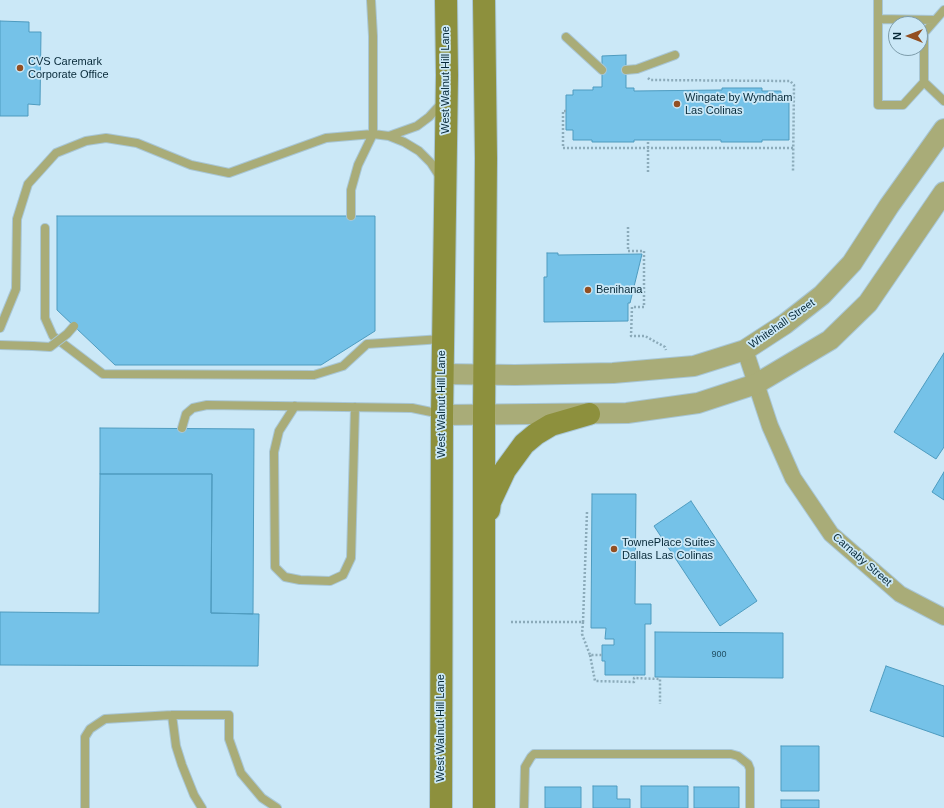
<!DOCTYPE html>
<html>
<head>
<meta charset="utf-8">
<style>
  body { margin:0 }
  #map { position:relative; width:944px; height:808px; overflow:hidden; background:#cbe8f7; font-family:Helvetica,sans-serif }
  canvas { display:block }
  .north { position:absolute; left:888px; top:16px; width:40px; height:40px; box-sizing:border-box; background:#cbe8f7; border:1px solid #7d9cab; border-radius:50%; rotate:270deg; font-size:11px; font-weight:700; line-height:16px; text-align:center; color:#072938 }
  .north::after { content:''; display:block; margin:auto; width:14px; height:18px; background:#934f22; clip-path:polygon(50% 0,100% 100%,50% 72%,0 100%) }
</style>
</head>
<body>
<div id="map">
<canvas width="944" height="808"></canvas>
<div class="north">N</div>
</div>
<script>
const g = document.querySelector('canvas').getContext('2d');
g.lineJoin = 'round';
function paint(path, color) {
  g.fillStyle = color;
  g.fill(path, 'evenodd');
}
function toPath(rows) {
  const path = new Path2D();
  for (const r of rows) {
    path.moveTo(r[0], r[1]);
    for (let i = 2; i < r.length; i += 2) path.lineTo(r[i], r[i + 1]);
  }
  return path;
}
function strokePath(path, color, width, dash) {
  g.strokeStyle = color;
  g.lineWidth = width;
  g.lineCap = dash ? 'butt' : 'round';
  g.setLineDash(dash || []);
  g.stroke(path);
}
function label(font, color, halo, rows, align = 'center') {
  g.font = font + ' Helvetica,sans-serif';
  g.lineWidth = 3.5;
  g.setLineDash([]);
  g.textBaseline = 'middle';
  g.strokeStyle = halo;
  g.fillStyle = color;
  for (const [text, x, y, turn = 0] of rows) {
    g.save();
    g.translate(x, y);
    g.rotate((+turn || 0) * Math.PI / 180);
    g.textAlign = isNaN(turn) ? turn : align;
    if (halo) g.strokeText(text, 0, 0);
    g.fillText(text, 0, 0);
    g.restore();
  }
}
const building = toPath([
  [0,21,29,22,29,32,41,32,40,105,28,104,28,116,0,116,0,21],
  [626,55,626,88,634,88,634,91,722,90,722,88,762,88,762,91,781,91,781,97,789,97,789,140,762,140,762,142,721,142,721,140,634,140,634,142,592,142,592,140,573,140,573,130,566,130,566,95,573,95,573,90,593,90,593,87,602,87,602,56,626,55],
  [57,216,375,216,375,331,321,365,115,365,57,310,57,216],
  [547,253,558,253,558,255,642,254,630,303,628,303,628,321,544,322,544,277,547,277,547,253],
  [944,353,944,447,936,459,894,432,944,353],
  [100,428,254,429,253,614,211,613,212,474,100,474,100,428],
  [944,472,944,500,932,492,944,472],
  [100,474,212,474,211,613,259,614,258,666,0,665,0,612,99,613,100,474],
  [592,494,636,494,635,604,651,604,651,624,645,624,645,675,605,675,605,661,602,661,602,645,614,645,614,639,605,639,606,628,591,628,592,494],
  [691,501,757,601,720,626,654,526,691,501],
  [655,632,783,633,783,678,655,677,655,632],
  [886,666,944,686,944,737,870,711,886,666],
  [781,746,819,746,819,791,781,791,781,746],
  [593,786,617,786,617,799,630,799,630,808,593,808,593,786],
  [641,786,688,786,688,808,641,808,641,786],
  [545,787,581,787,581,808,545,808,545,787],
  [694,787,739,787,739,808,694,808,694,787],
  [781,800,819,800,819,808,781,808,781,800]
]);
const path = toPath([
  [648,78,650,80,790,81,794,85,793,171],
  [566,111,563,111,563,148,794,148],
  [648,172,648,140],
  [628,227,628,251,644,251,644,307,632,307,631,336,645,336,665,347,666,350],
  [511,622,583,622,582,634,590,655,602,655],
  [583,622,587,512],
  [590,655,595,681,634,682,634,678,660,679,660,704]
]);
const service = toPath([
  [878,0,878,105,903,105,924,82,944,101],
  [878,19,935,20],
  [566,37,602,70],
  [626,70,637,69,675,55],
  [924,82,924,33,944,10],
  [389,136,417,126,429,117,440,105,441,101],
  [351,216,351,190,358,165,373,134,373,36,371,0],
  [45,228,45,318,53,336,103,374,314,375,343,366,367,344,442,339],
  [0,328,16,289,17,219,28,184,56,153,86,141,106,138,137,143,191,165,229,173,326,138,373,134,389,136,404,142,419,151,431,163,440,177],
  [0,345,33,346],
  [295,406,279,431,274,452,275,567,285,577,300,580,330,581,343,575,351,558,355,407],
  [182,428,186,414,193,408,207,405,412,408,441,414],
  [172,715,176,746,182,765,194,795,202,808],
  [85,808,85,737,90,729,105,719,172,715,229,715,229,739,241,773,262,798,277,808],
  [524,808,525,767,531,757,534,754,731,754,738,756,748,764,750,769,750,808]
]);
const minor = toPath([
  [745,350,770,426,793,478,831,534,900,594,944,617]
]);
const tertiary = toPath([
  [442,374,515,375,613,373,694,366,745,350,785,324,822,295,852,263,889,206,944,129],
  [442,415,627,413,698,403,756,384,830,340,868,303,944,192]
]);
const secondary = toPath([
  [489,510,490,502,505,470,524,444,536,434,551,425,589,414],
  [441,808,442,415,447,75,446,0],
  [484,808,484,415,486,158,484,0]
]);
const serviceBridge = toPath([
  [33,346,50,347,67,334,74,326]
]);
const markers = [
  [20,68,4,"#934f22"],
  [677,104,4,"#934f22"],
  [588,290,4,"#934f22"],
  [614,549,4,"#934f22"]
];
const numberNames = [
  ["900",719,655]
];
const poiNames = [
  ["CVS Caremark",28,62],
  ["Corporate Office",28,75],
  ["Wingate by Wyndham",685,98],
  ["Las Colinas",685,111],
  ["Benihana",596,290],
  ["TownePlace Suites",622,543],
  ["Dallas Las Colinas",622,556]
];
const streetNames = [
  ["West Walnut Hill Lane",446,80,-90],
  ["Whitehall Street",782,324,-35],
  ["West Walnut Hill Lane",442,404,-90],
  ["Carnaby Street",862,560,41],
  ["West Walnut Hill Lane",441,728,-90]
];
paint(building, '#75c2e8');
strokePath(building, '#4e9bbf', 1);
strokePath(service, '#a8c6d5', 10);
strokePath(minor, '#a8c6d5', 18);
strokePath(tertiary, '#a8c6d5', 22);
strokePath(secondary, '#a8c6d5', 24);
strokePath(path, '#8cabba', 2.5, [2, 2]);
strokePath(service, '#a9ac78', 8);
strokePath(minor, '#a9ac78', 16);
strokePath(tertiary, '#a9ac78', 20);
strokePath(secondary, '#8d903d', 22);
strokePath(serviceBridge, '#a8c6d5', 10, []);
strokePath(serviceBridge, '#a9ac78', 8);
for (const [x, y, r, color] of markers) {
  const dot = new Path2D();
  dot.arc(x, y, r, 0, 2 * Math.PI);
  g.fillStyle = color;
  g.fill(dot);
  strokePath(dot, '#cbe8f7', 1.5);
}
label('9px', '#224f64', null, numberNames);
label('11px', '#072938', '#cbe8f7', poiNames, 'left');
label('11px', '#072938', '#cbe8f7', streetNames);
</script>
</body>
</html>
